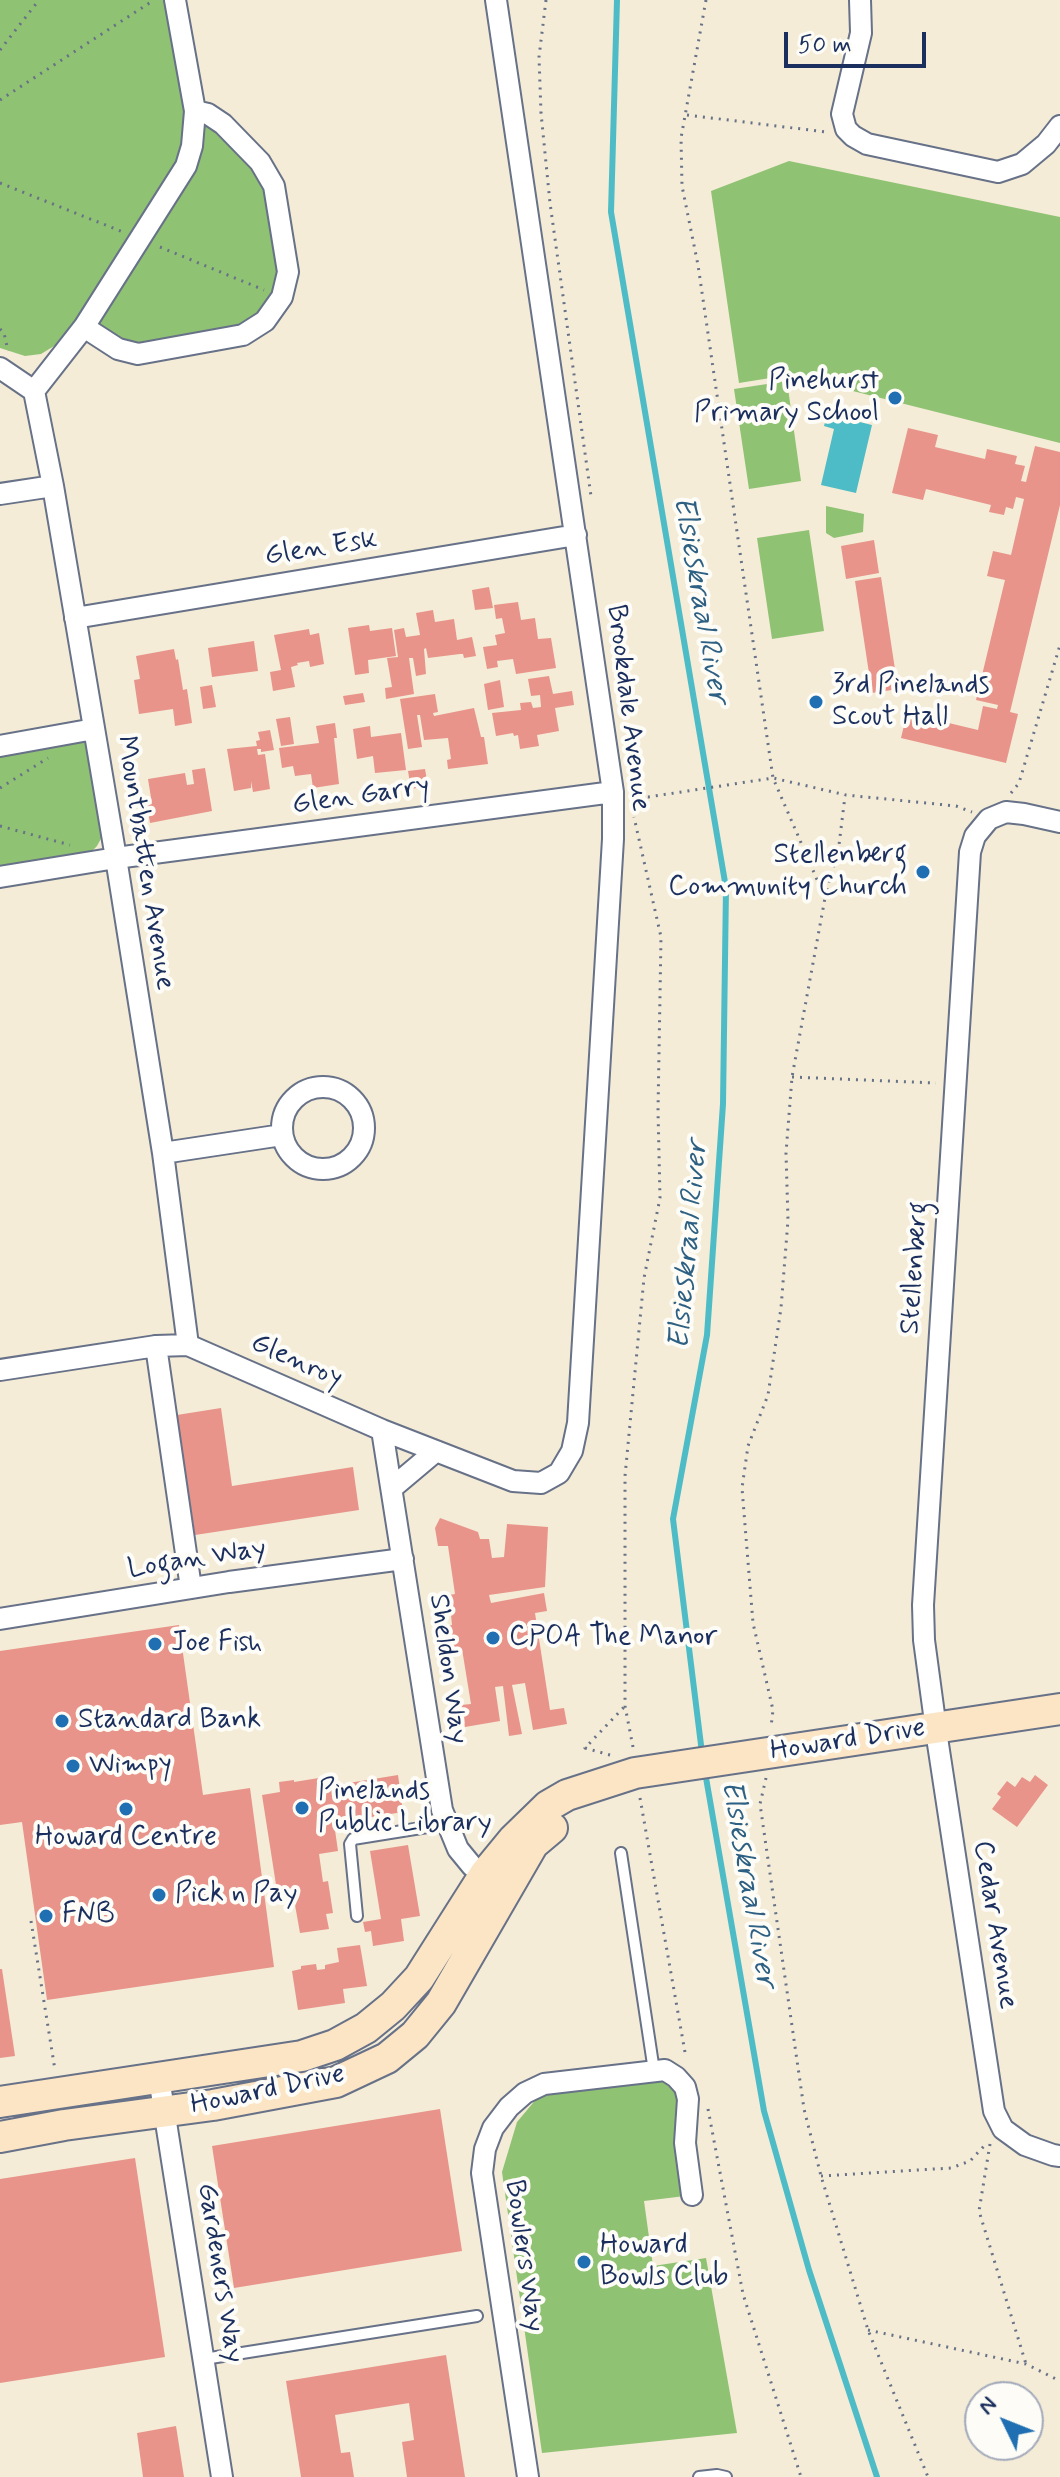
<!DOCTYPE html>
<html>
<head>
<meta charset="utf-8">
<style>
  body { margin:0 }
  #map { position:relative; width:1060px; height:2477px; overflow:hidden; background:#f4ecd7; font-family:Mynerve,sans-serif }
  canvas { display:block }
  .north { position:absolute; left:964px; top:2381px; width:80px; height:80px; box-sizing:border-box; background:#fdfcf7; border:2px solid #a3aaba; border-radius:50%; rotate:313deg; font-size:22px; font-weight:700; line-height:32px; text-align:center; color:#1b2f5e }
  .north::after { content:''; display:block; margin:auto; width:28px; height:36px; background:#1f6fb2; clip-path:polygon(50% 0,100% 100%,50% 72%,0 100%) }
  .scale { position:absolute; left:784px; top:32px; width:142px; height:36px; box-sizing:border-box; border:4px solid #1b2f5e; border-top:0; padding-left:10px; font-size:24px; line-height:28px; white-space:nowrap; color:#1b2f5e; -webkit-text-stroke:6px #fdfcf7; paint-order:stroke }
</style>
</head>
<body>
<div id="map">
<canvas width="1060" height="2477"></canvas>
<div class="north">N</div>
<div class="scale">50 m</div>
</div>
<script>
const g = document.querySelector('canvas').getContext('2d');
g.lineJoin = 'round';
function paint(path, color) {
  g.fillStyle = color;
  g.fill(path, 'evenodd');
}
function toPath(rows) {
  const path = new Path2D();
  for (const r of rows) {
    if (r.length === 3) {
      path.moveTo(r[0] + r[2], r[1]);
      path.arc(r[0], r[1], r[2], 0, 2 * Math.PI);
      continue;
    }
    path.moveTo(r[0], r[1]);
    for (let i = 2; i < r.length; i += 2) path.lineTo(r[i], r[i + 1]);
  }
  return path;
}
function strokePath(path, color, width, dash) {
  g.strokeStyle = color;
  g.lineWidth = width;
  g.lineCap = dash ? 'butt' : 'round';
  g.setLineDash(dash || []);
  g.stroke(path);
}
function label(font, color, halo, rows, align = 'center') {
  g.font = font + ' Mynerve,sans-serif';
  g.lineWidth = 8;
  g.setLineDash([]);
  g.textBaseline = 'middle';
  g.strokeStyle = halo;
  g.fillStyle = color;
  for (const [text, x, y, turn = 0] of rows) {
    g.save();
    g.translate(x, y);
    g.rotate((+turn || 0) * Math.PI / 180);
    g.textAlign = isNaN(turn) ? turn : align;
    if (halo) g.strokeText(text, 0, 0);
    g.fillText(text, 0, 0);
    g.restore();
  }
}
const green = toPath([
  [0,0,168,0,188,122,178,162,74,326,59,343,41,354,25,356,0,348],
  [212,125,265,173,279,279,270,302,244,328,137,349,116,343,98,324,99,314,202,128],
  [789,161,1060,217,1060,443,789,375,739,383,711,191],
  [787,381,801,481,749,489,734,389],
  [826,506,864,514,863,532,834,538,826,533],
  [809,530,824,631,772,639,757,538],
  [85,740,92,747,103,835,97,846,88,855,0,869,0,750],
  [659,2076,677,2095,685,2196,644,2201,653,2266,706,2258,737,2433,542,2453,502,2172,517,2122,543,2091]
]);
const water = toPath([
  [827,414,872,425,856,493,821,485,834,429,824,426]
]);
const stream = toPath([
  [617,0,611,212,726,888,723,1104,707,1335,673,1519,702,1753],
  [705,1772,764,2111,809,2270,877,2477]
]);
const building = toPath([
  [908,428,938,435,935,447,985,459,987,449,1017,456,1015,464,1025,466,1021,481,1026,482,1035,446,1060,452,1060,505,1010,712,1018,714,1006,763,901,738,907,713,978,730,983,706,997,709,998,705,976,700,1005,580,987,576,993,551,1011,555,1024,499,1016,497,1013,509,1006,507,1004,515,989,512,991,505,926,489,923,500,892,493],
  [874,540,879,573,846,579,841,546],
  [881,577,898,689,872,693,855,581],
  [489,587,493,608,475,610,472,590],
  [518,602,521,620,535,618,538,639,551,638,556,668,516,674,513,659,497,661,498,667,487,669,483,647,497,645,495,635,505,633,502,618,496,619,494,605],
  [433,610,435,622,454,619,457,640,472,637,476,656,464,658,463,654,460,654,428,658,426,648,424,649,426,674,416,676,413,658,409,658,414,694,386,699,385,688,392,687,387,658,398,657,394,630,404,628,406,637,420,635,416,613],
  [369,625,370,631,392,628,396,656,368,660,369,673,355,675,348,628],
  [309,629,310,635,319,633,324,664,310,667,309,661,297,663,298,665,291,667,295,687,273,691,270,672,281,670,274,635],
  [254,641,258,671,212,677,208,648],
  [174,649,176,660,178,659,183,690,187,689,192,723,175,726,173,709,139,714,134,680,140,679,136,656],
  [549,676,553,694,572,691,574,705,555,708,559,731,537,735,539,746,520,749,518,735,514,736,513,733,496,736,492,713,521,710,520,703,531,702,533,708,541,707,540,695,531,696,528,679],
  [500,680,504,707,488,710,484,684],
  [212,685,216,707,203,709,200,687],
  [363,693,365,702,345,705,343,696],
  [435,694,438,712,433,713,434,716,474,708,481,737,484,737,488,764,448,769,447,760,451,759,448,738,424,740,420,715,417,715,422,747,408,749,400,699],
  [290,717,294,744,281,746,276,719],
  [335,723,337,738,334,738,339,784,313,788,311,774,295,776,293,766,282,768,279,748,319,743,316,726],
  [370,726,371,737,401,733,406,770,375,773,373,756,357,759,353,729],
  [270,730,274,750,261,752,261,749,257,749,258,755,265,754,270,789,253,792,251,781,251,788,234,791,227,749,257,746,256,741,260,740,258,732],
  [205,768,212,811,150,823,147,805,152,804,148,779,185,773,187,785,194,784,192,770],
  [425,769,428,786,411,789,408,771],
  [221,1408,232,1486,353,1467,359,1510,195,1535,177,1415],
  [440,1518,478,1532,480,1539,489,1539,492,1558,504,1557,507,1524,548,1527,545,1587,489,1595,491,1603,544,1593,547,1611,535,1613,550,1710,564,1708,567,1724,533,1730,525,1683,512,1685,522,1734,509,1736,503,1686,495,1687,500,1721,465,1727,461,1705,471,1704,462,1649,451,1651,446,1626,452,1625,449,1595,455,1594,448,1546,438,1546,435,1528],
  [179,1625,203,1795,250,1788,274,1967,47,2000,22,1822,0,1825,0,1651],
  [398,1775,403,1812,334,1823,338,1851,319,1854,323,1882,328,1881,333,1913,326,1914,329,1929,300,1933,292,1888,277,1891,262,1795,280,1792,279,1782,294,1780,294,1782,325,1777,326,1785,330,1786],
  [1035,1775,1048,1785,1017,1827,992,1809,1001,1797,997,1794,1007,1781,1015,1787,1022,1777,1030,1782],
  [408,1845,420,1916,401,1919,404,1941,373,1946,371,1931,365,1932,363,1922,381,1919,370,1851],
  [360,1945,367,1986,343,1989,345,2003,298,2010,292,1971,301,1969,301,1966,316,1964,317,1970,325,1969,325,1965,339,1962,337,1948],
  [0,1969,2,1969,15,2056,0,2058],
  [440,2109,462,2251,234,2288,212,2146],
  [135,2158,165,2357,0,2383,0,2179],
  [446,2355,465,2477,407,2477,402,2442,414,2440,409,2403,335,2415,341,2453,350,2452,354,2477,301,2477,286,2381],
  [176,2426,184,2477,143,2477,137,2433]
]);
const path = toPath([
  [546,0,539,57,541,113,550,203,591,496],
  [706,0,681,138,682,186,698,265,773,778,825,898,792,1077,786,1153,788,1220,781,1308,768,1395,748,1446,742,1488,753,1623,773,1710,771,1727],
  [0,50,39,0],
  [0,100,154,0],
  [687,115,826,132],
  [0,183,123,232],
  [160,247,264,290],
  [0,329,4,333,8,351],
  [0,788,48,758],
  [1011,793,1019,783,1060,645],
  [632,795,648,797,773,778,846,795,956,806,972,812],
  [0,826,70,845],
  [825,898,839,845,845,796],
  [792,1077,936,1083],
  [633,1747,625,1706,625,1476,644,1278,660,1198,658,1111,661,937,634,817],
  [610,1755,585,1748,625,1706],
  [766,1778,760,1804,804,2109,821,2176,868,2330,928,2477],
  [640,1798,686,2058],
  [31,1921,55,2070],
  [708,2109,743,2294,801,2477],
  [990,2144,979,2211,1026,2364],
  [821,2176,951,2168,970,2161,987,2143],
  [868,2330,1026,2364,1060,2381]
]);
const lane = toPath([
  [621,1853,654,2071],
  [357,1916,350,1844,353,1839,446,1824],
  [204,2359,477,2316],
  [699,2477,717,2475,726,2477]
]);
const street = toPath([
  [860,0,861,33,842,114,846,129,853,136,867,144,998,172,1022,164,1046,144,1060,126],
  [84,327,118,349,138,354,243,335,265,321,282,297,288,272,274,186,260,162,223,124,208,114,195,111],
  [0,368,34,391],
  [34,391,53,486,116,858,163,1153,188,1345],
  [34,391,84,327,186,166,192,146,195,111,175,0],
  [0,494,53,486],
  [75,618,576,535],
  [0,746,94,729],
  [1060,822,1024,814,1006,812,989,819,975,836,970,852,923,1605,924,1640,938,1744,994,2111,1003,2129,1025,2145,1053,2155,1060,2156],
  [0,877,116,858,613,792],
  [323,1128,41],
  [163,1153,282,1135],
  [156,1346,191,1588],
  [0,1370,156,1346,188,1345,382,1430,513,1481,541,1483,559,1473,572,1451,578,1423,613,839,613,792,496,0],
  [382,1430,442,1810,458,1849,472,1866,493,1880],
  [392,1488,436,1451],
  [0,1619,229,1582,403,1559],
  [159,2078,222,2477],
  [528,2477,482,2173,485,2149,493,2128,509,2107,525,2093,544,2084,665,2070,676,2077,685,2087,688,2099,685,2143,692,2195]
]);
const secondary = toPath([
  [0,2102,302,2056,335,2045,366,2028,393,2006,419,1978,485,1874,513,1840,548,1806,567,1795,635,1773,1060,1709],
  [0,2137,64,2125,213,2105,336,2082,387,2058,415,2035,441,2003,533,1844,552,1828]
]);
const markers = [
  [895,398,8,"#1f6fb2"],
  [816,702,8,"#1f6fb2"],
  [923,872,8,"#1f6fb2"],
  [493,1638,8,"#1f6fb2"],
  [155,1644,8,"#1f6fb2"],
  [62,1721,8,"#1f6fb2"],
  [73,1766,8,"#1f6fb2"],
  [302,1808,8,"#1f6fb2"],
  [126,1809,8,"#1f6fb2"],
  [159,1895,8,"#1f6fb2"],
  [46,1916,8,"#1f6fb2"],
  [584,2262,8,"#1f6fb2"]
];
const poiNames = [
  ["Pinehurst",879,382,"right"],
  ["Primary School",879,414,"right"],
  ["3rd Pinelands",832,686],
  ["Scout Hall",832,718],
  ["Stellenberg",907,856,"right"],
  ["Community Church",907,888,"right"],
  ["CPOA The Manor",509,1638],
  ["Joe Fish",171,1644],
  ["Standard Bank",78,1721],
  ["Wimpy",89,1766],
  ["Pinelands",318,1792],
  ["Public Library",318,1824],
  ["Howard Centre",126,1838,"center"],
  ["Pick n Pay",175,1895],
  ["FNB",62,1916],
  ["Howard",600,2246],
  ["Bowls Club",600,2278]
];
const streetNames = [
  ["Glen Esk",321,549,-9],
  ["Brookdale Avenue",627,708,83],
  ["Glen Garry",361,797,-8],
  ["Mountbatten Avenue",144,863,81],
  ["Stellenberg",916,1268,-86],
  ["Glenroy",296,1362,24],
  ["Logan Way",197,1560,-9],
  ["Sheldon Way",447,1669,82],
  ["Howard Drive",848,1741,-9],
  ["Cedar Avenue",994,1925,81],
  ["Howard Drive",268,2091,-12],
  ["Bowlers Way",523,2256,82],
  ["Gardeners Way",219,2273,81]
];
const waterNames = [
  ["Elsieskraal River",699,600,80],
  ["Elsieskraal River",690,1245,-85],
  ["Elsieskraal River",747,1884,80]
];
paint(green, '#90c273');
paint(water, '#4ebcc6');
strokePath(stream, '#4ebcc6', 6);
paint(building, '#e8948a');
strokePath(lane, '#677188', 14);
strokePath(street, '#677188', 24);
strokePath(secondary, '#677188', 34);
strokePath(path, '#677188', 3, [2, 6]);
strokePath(lane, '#fff', 10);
strokePath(street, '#fff', 20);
strokePath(secondary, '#fce5c4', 30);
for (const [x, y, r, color] of markers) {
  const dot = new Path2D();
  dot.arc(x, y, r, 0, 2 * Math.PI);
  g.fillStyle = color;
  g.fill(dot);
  strokePath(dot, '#fdfcf7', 3);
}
label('28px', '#1b2f5e', '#fdfcf7', poiNames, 'left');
label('28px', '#1b2f5e', '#fdfcf7', streetNames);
label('italic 30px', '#2d6082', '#fdfcf7', waterNames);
</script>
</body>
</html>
